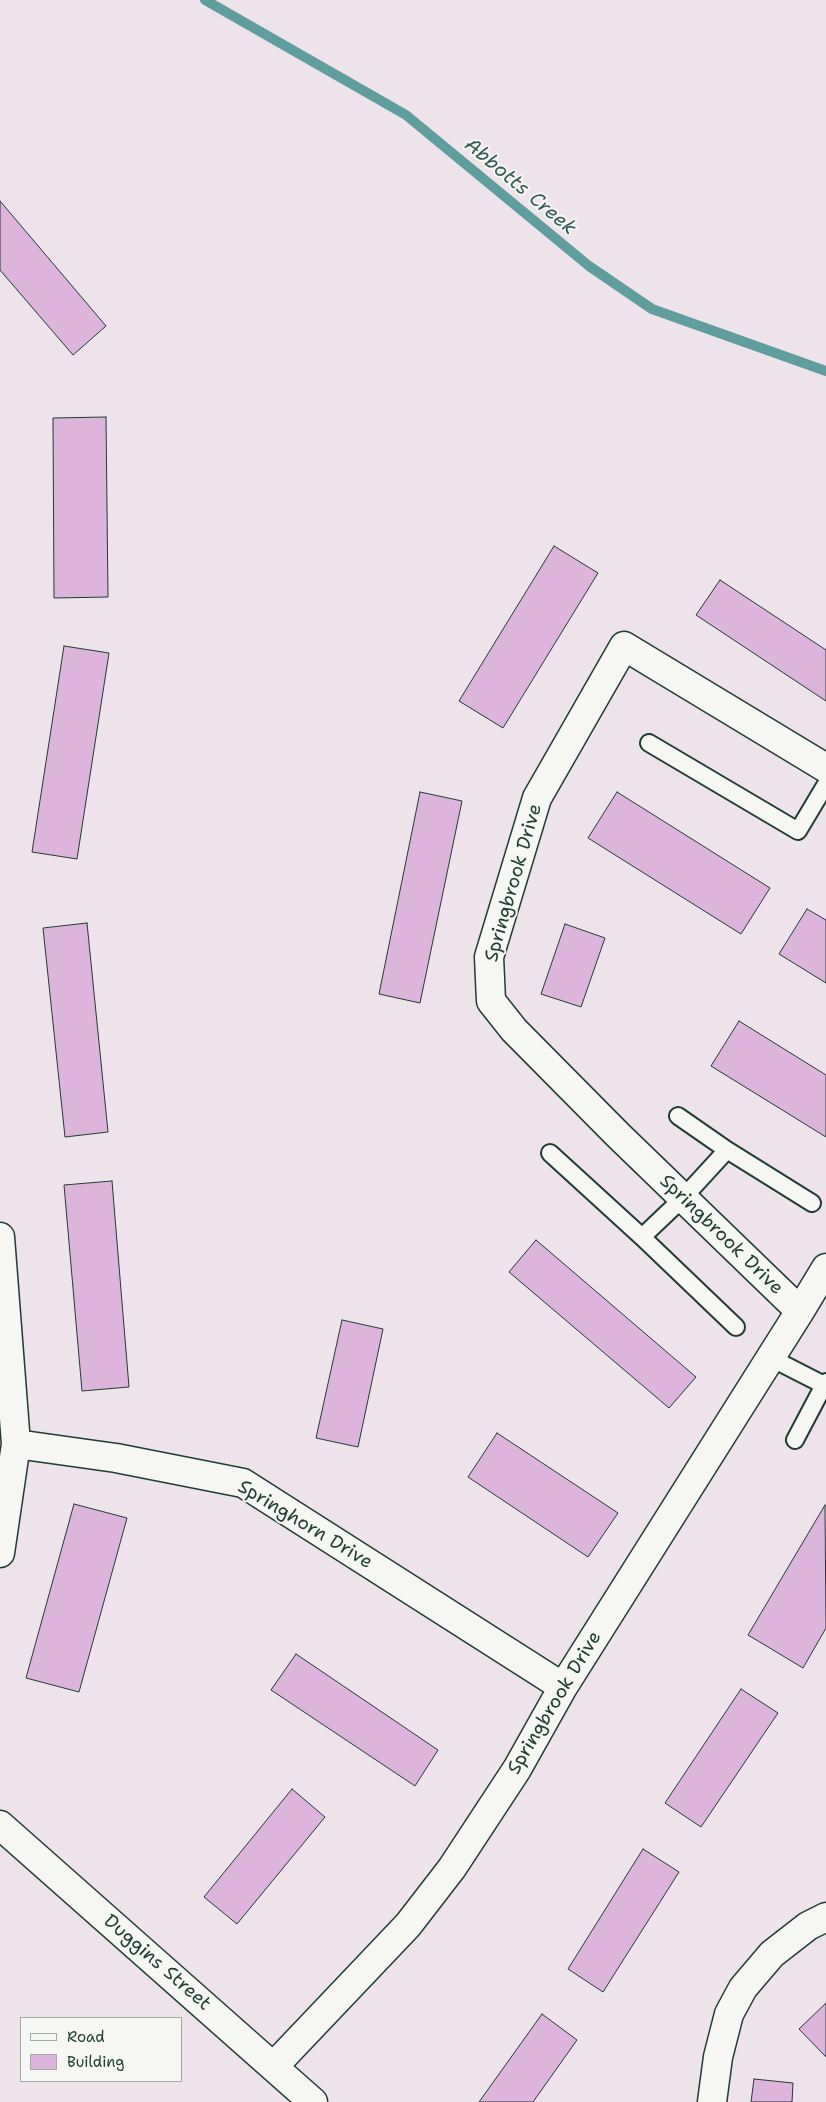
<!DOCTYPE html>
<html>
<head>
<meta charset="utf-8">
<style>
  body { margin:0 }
  #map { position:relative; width:826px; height:2102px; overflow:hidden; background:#eee2eb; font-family:"Shantell Sans",sans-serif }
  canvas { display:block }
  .legend { position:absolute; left:20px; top:2017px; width:162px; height:65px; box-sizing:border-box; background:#f6f6f2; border:1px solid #a0aca6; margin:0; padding:6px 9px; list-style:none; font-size:15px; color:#1f3d34 }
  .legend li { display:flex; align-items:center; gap:10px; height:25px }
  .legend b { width:25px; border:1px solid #a0aca6 }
</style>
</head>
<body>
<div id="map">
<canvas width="826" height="2102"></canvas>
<ul class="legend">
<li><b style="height:6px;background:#f6f6f2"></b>Road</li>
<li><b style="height:14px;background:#ddb4dc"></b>Building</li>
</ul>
</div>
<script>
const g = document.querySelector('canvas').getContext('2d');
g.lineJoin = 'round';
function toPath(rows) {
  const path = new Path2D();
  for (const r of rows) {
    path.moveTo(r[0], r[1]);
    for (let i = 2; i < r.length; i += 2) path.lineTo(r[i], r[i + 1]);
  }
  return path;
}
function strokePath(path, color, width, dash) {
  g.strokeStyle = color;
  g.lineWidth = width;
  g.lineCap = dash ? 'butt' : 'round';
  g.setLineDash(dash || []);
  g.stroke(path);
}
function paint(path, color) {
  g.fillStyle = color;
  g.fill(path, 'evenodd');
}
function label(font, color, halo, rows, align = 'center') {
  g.font = font + ' "Shantell Sans",sans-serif';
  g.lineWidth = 4;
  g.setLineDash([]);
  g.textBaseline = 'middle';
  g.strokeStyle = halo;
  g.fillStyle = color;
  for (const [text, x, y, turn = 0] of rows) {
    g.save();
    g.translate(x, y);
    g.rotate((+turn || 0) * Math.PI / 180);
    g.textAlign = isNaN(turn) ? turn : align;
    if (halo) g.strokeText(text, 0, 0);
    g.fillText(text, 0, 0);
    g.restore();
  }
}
const stream = toPath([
  [205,0,406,115,589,266,652,309,826,371]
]);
const building = toPath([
  [0,201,106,326,73,355,0,270,0,201],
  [106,417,108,597,54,598,53,418,106,417],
  [554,546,598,573,503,728,459,701,554,546],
  [720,580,826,650,826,701,696,615,720,580],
  [64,646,109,653,77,859,32,852,64,646],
  [420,792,462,801,420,1003,379,994,420,792],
  [617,792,770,888,741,934,588,838,617,792],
  [807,909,826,920,826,983,779,954,807,909],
  [87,923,108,1132,65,1137,43,928,87,923],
  [565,924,605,938,581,1007,541,994,565,924],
  [739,1021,826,1075,826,1137,711,1066,739,1021],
  [112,1181,129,1387,82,1391,64,1185,112,1181],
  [536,1240,696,1377,669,1408,509,1272,536,1240],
  [342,1320,383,1329,358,1447,316,1438,342,1320],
  [497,1433,618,1513,588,1557,468,1477,497,1433],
  [74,1504,127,1518,79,1692,26,1678,74,1504],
  [825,1505,826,1628,803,1668,748,1635,825,1505],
  [296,1654,438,1750,415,1786,271,1690,296,1654],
  [741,1689,778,1713,701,1827,665,1803,741,1689],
  [292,1789,325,1817,237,1924,204,1897,292,1789],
  [643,1849,679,1872,603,1992,568,1969,643,1849],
  [826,2003,826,2057,799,2029,826,2003],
  [542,2014,577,2040,533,2102,479,2102,542,2014],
  [754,2079,793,2083,792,2102,751,2102,754,2079]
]);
const service = toPath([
  [649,743,798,831,826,784],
  [678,1116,727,1150],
  [550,1153,642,1237],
  [736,1327,642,1237,683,1198,727,1150,812,1203],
  [771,1358,824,1385,826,1382],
  [795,1440,824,1385]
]);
const minor = toPath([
  [826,768,624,646,537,798,489,957,491,1001,514,1030,618,1135,800,1311,826,1268],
  [0,1237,16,1444,0,1553],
  [16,1444,116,1458,243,1483,563,1687],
  [0,1825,313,2102],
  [274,2066,408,1925,452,1868,517,1769,563,1687,800,1311],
  [712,2102,718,2057,729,2014,743,1988,772,1954,808,1926,826,1917]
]);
const streetNames = [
  ["Springbrook Drive",514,883,-74],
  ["Springbrook Drive",721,1235,44],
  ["Springhorn Drive",305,1525,31],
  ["Springbrook Drive",555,1703,-59],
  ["Duggins Street",157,1963,41]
];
const waterNames = [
  ["Abbotts Creek",520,187,40]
];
strokePath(stream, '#609d9e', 10);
paint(building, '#ddb4dc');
strokePath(building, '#1f3d34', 1);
strokePath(service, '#1f3d34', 20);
strokePath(minor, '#1f3d34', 31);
strokePath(service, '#f6f6f2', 16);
strokePath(minor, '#f6f6f2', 28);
label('19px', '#1f3d34', '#f6f6f2', streetNames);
label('italic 20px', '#355d57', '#f6f6f2', waterNames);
</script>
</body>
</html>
